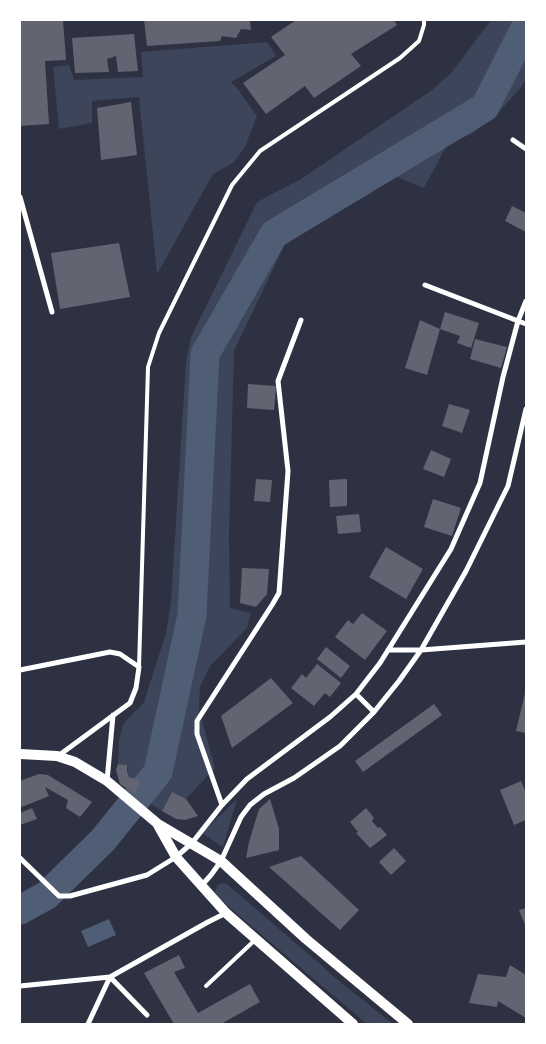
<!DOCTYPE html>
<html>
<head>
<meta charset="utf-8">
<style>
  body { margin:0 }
  #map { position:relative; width:546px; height:1044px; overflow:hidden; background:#2d3142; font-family:Ubuntu,sans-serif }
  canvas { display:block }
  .frame { position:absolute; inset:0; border:21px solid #fff; pointer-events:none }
</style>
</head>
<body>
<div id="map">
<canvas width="546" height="1044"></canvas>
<div class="frame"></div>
</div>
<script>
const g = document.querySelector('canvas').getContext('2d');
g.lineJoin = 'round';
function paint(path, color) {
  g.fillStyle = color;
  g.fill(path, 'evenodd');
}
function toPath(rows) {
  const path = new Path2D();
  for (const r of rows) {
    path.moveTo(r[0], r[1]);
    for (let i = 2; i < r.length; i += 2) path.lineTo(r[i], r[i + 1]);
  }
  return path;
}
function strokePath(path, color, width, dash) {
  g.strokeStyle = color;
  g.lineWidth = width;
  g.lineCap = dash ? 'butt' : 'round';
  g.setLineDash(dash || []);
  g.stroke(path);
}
const green = toPath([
  [491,20,526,20,526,79,522,86,499,112,472,134,448,143,424,188,392,175,352,195,284,246,234,351,229,535,230,608,251,613,247,628,210,666,200,687,199,710,215,768,186,799,172,792,162,811,135,794,140,780,129,777,127,765,118,764,119,739,124,723,144,702,166,633,171,601,186,362,191,337,257,202,301,179,432,90,452,72],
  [267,42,276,56,231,82,237,88,257,116,245,147,233,163,213,174,157,274,139,97,92,101,92,123,59,129,53,67,69,65,74,80,143,77,141,52],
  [237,799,223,847,202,833],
  [222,883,227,884,344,985,393,1024,367,1024,217,897,215,891,218,885]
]);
const water = toPath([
  [109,919,116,935,88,947,81,931]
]);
const river = toPath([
  [20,910,47,895,103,840,158,772,192,615,205,354,274,234,485,107,526,26]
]);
const building = toPath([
  [20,20,63,20,66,60,45,61,49,124,20,126],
  [144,20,250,20,251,30,241,29,236,38,222,36,220,41,147,46],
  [296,20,394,20,397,25,351,54,361,66,314,98,305,86,266,114,243,83,285,55,271,37],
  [134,34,138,71,118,72,116,56,107,59,109,72,75,73,72,38],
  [131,102,137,155,101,160,97,108],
  [512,206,526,213,526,232,505,221],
  [119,243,130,297,60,309,51,253],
  [445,312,479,323,471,348,457,343,460,336,440,329],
  [420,320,440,329,427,375,405,368],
  [475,339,507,347,501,368,470,359],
  [248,384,276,386,274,410,247,408],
  [449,404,470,410,462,433,442,426],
  [431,450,451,459,444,477,423,469],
  [256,479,272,480,270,502,254,501],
  [347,479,347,506,330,507,329,480],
  [433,499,461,508,452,536,424,527],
  [359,514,361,532,338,534,336,516],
  [386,547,423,569,406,599,369,577],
  [242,568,269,569,267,594,256,607,240,603],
  [362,613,387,631,365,660,335,637,348,620,353,624],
  [326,647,350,666,341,678,317,659],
  [317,664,341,683,330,697,325,693,314,706,291,688,302,674,306,678],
  [271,678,293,703,232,748,221,716],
  [525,693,526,694,526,733,516,731],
  [434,704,442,715,363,772,355,761],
  [118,764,127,765,127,771,129,777,140,780,135,794,120,784,116,770],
  [39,774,48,775,92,802,80,817,66,808,68,800,45,787,49,796,22,807,20,803,20,781],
  [521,781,526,793,526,820,514,825,500,790],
  [172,792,186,799,198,816,185,820,176,819,162,811],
  [270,799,279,829,279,850,246,858,249,842,259,809],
  [32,808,37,819,20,825,20,813],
  [366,808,374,818,372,821,378,828,380,827,387,835,370,848,356,833,358,832,350,822],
  [394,848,406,861,391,875,379,862],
  [301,856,359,910,340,930,269,867],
  [526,908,526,927,519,910],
  [179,955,185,968,174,972,198,1013,250,984,260,1002,221,1024,174,1024,144,973],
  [510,965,526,975,526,1018,498,1001,497,1007,469,1003,478,974,506,977]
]);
const service = toPath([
  [139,667,148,367,159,333,232,185,260,151,400,58,419,41,424,25,424,20],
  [206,986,255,940]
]);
const minor = toPath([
  [513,140,526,149],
  [20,197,52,312],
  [425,285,526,324],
  [388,650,421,650,526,642],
  [20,670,110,652,120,654,139,667,136,688,130,703,58,756],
  [356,694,374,712],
  [107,781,113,715],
  [222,805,197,734,197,721,272,605,279,593,288,471,278,381,301,320],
  [20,858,59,896,70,896,147,875,176,857,192,843,222,805,247,779,330,717,356,694,380,663,451,549,480,483,503,377,518,321,526,301],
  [202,885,211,875,221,861,241,817,250,805,264,794,294,778,340,746,374,712,399,681,421,650,466,571,508,486,526,409],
  [20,986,110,977,208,922,226,913],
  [88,1024,110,977,147,1015]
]);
const secondary = toPath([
  [20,754,57,756,75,762,107,781,158,824,221,861,306,939,408,1024],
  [158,825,176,857,226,913,353,1024]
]);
paint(green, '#3c4559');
paint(water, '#4f5d75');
strokePath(river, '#4f5d75', 29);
paint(building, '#626471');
strokePath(service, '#fff', 4);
strokePath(minor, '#fff', 5);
strokePath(secondary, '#fff', 10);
</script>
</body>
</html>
